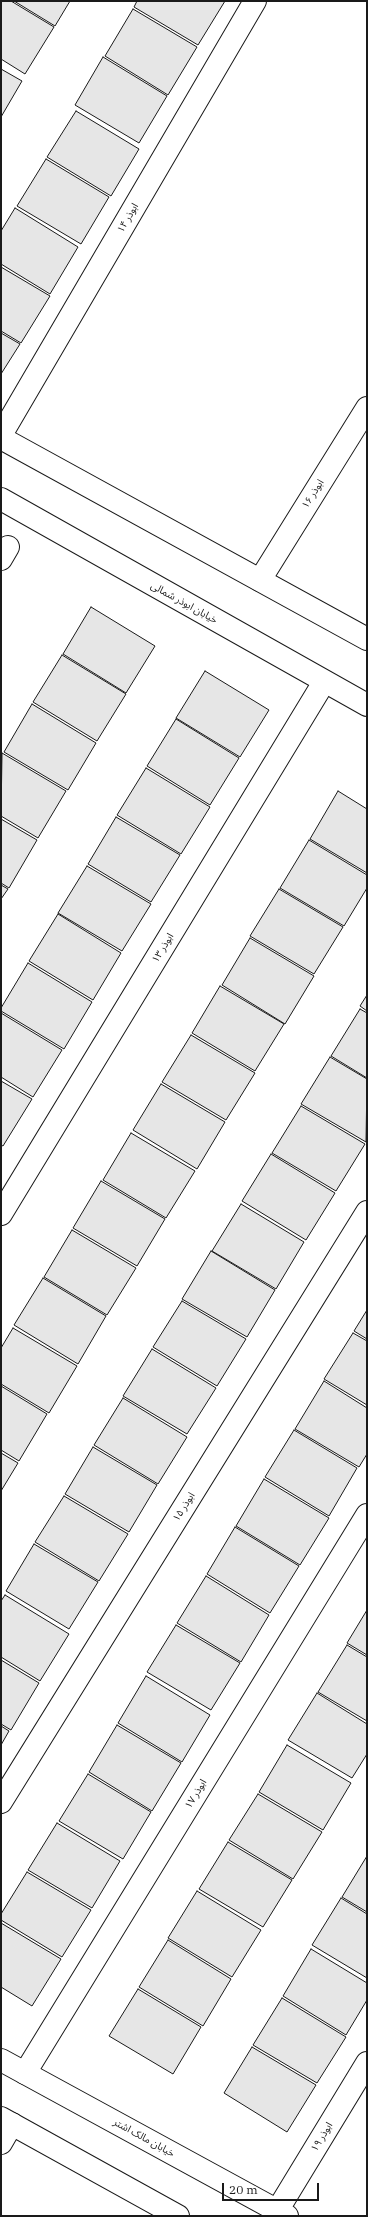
<!DOCTYPE html>
<html>
<head>
<meta charset="utf-8">
<style>
  body { margin:0 }
  #map { position:relative; width:368px; height:2217px; overflow:hidden; background:#fff; font-family:"IBM Plex Serif",serif }
  canvas { display:block }
  .frame { position:absolute; inset:0; border:2px solid #1a1a1a; pointer-events:none }
  .scale { position:absolute; left:222px; top:2183px; width:97px; height:18px; box-sizing:border-box; border:2px solid #1a1a1a; border-top:0; padding-left:5px; font-size:12px; line-height:14px; white-space:nowrap; color:#1a1a1a; -webkit-text-stroke:3px #fff; paint-order:stroke }
</style>
</head>
<body>
<div id="map">
<canvas width="368" height="2217"></canvas>
<div class="frame"></div>
<div class="scale">20 m</div>
</div>
<script>
const g = document.querySelector('canvas').getContext('2d');
g.lineJoin = 'round';
function paint(path, color) {
  g.fillStyle = color;
  g.fill(path, 'evenodd');
}
function toPath(rows) {
  const path = new Path2D();
  for (const r of rows) {
    path.moveTo(r[0], r[1]);
    for (let i = 2; i < r.length; i += 2) path.lineTo(r[i], r[i + 1]);
  }
  return path;
}
function strokePath(path, color, width, dash) {
  g.strokeStyle = color;
  g.lineWidth = width;
  g.lineCap = dash ? 'butt' : 'round';
  g.setLineDash(dash || []);
  g.stroke(path);
}
function label(font, color, halo, rows, align = 'center') {
  g.font = font + ' "IBM Plex Serif","Noto Sans Arabic",serif';
  g.lineWidth = 3;
  g.setLineDash([]);
  g.textBaseline = 'middle';
  g.strokeStyle = halo;
  g.fillStyle = color;
  for (const [text, x, y, turn = 0] of rows) {
    g.save();
    g.translate(x, y);
    g.rotate((+turn || 0) * Math.PI / 180);
    g.textAlign = isNaN(turn) ? turn : align;
    if (halo) g.strokeText(text, 0, 0);
    g.fillText(text, 0, 0);
    g.restore();
  }
}
const building = toPath([
  [1,1,11,1,54,27,25,74,1,59,1,1],
  [14,1,70,1,55,26,14,1],
  [137,1,225,1,198,45,134,7,137,1],
  [133,9,197,47,168,95,105,56,133,9],
  [103,57,167,96,139,143,75,105,103,57],
  [1,69,22,81,1,117,1,69],
  [76,111,139,149,111,196,47,157,76,111],
  [46,159,109,197,81,244,17,206,46,159],
  [15,208,78,247,50,294,1,264,1,231,15,208],
  [1,267,50,296,21,343,1,331,1,267],
  [1,333,20,344,1,374,1,333],
  [91,607,155,646,126,693,63,654,91,607],
  [62,655,126,694,97,741,33,702,62,655],
  [205,671,269,710,240,757,176,718,205,671],
  [32,704,96,743,68,790,4,752,32,704],
  [176,719,239,758,210,805,147,766,176,719],
  [2,753,66,791,38,838,1,816,2,753],
  [146,768,210,807,181,854,117,815,146,768],
  [338,791,367,809,367,873,310,839,338,791],
  [116,817,180,855,151,902,88,864,116,817],
  [1,819,37,840,9,888,1,883,1,819],
  [309,840,367,875,367,888,344,926,280,888,309,840],
  [87,866,151,904,122,951,58,913,87,866],
  [1,885,8,889,1,899,1,885],
  [279,889,343,927,314,974,250,936,279,889],
  [58,914,121,953,93,1000,29,961,58,914],
  [250,938,314,976,285,1024,222,985,250,938],
  [28,963,92,1002,64,1049,1,1011,1,1008,28,963],
  [220,986,284,1024,255,1071,192,1033,220,986],
  [367,995,367,1011,360,1006,367,995],
  [360,1009,367,1013,367,1078,331,1056,360,1009],
  [1,1013,62,1050,33,1097,1,1077,1,1013],
  [191,1035,255,1073,226,1120,162,1082,191,1035],
  [330,1057,367,1079,366,1142,301,1104,330,1057],
  [1,1081,32,1099,3,1146,1,1145,1,1081],
  [161,1084,225,1122,197,1169,133,1130,161,1084],
  [301,1106,365,1144,336,1191,272,1153,301,1106],
  [131,1133,195,1171,166,1218,103,1180,131,1133],
  [271,1154,335,1193,306,1240,242,1201,271,1154],
  [101,1181,165,1219,137,1266,73,1228,101,1181],
  [241,1204,304,1242,276,1289,212,1251,241,1204],
  [72,1230,136,1268,107,1315,44,1277,72,1230],
  [211,1251,275,1290,247,1337,182,1299,211,1251],
  [43,1278,106,1316,78,1364,14,1325,43,1278],
  [182,1301,246,1339,217,1386,153,1347,182,1301],
  [367,1310,367,1339,354,1331,367,1310],
  [13,1328,77,1366,49,1413,1,1384,1,1348,13,1328],
  [353,1333,367,1341,367,1405,324,1379,353,1333],
  [152,1349,216,1388,187,1434,123,1396,152,1349],
  [324,1381,367,1408,367,1454,359,1467,295,1429,324,1381],
  [1,1386,47,1414,19,1461,1,1450,1,1386],
  [123,1398,187,1437,158,1484,94,1445,123,1398],
  [294,1430,357,1468,329,1516,265,1477,294,1430],
  [93,1447,157,1485,129,1532,65,1494,93,1447],
  [1,1453,18,1463,1,1491,1,1453],
  [264,1479,329,1518,300,1565,236,1526,264,1479],
  [64,1496,128,1534,99,1581,35,1542,64,1496],
  [235,1527,299,1566,270,1613,207,1574,235,1527],
  [34,1544,98,1582,69,1629,6,1591,34,1544],
  [206,1576,269,1615,241,1662,177,1623,206,1576],
  [5,1595,69,1634,40,1681,1,1657,1,1601,5,1595],
  [367,1610,367,1655,347,1643,367,1610],
  [176,1625,240,1663,211,1710,147,1672,176,1625],
  [347,1645,367,1657,367,1721,318,1692,347,1645],
  [1,1660,39,1683,11,1730,1,1724,1,1660],
  [146,1676,210,1715,182,1762,118,1723,146,1676],
  [317,1693,367,1724,367,1754,352,1778,288,1740,317,1693],
  [117,1725,181,1763,152,1811,89,1772,117,1725],
  [1,1726,9,1731,1,1745,1,1726],
  [287,1745,351,1783,323,1830,259,1792,287,1745],
  [88,1774,151,1812,123,1859,59,1821,88,1774],
  [258,1794,322,1832,293,1879,229,1840,258,1794],
  [57,1823,120,1861,92,1908,28,1870,57,1823],
  [228,1842,292,1880,263,1927,199,1889,228,1842],
  [367,1856,367,1912,342,1897,367,1856],
  [27,1872,91,1910,62,1957,1,1920,1,1914,27,1872],
  [197,1891,261,1930,232,1977,168,1938,197,1891],
  [341,1898,367,1914,367,1978,312,1945,341,1898],
  [1,1923,61,1959,32,2006,1,1987,1,1923],
  [168,1940,231,1979,203,2026,139,1987,168,1940],
  [311,1949,367,1983,367,2000,346,2035,283,1996,311,1949],
  [138,1989,201,2027,173,2074,109,2036,138,1989],
  [282,1998,346,2037,317,2083,253,2045,282,1998],
  [252,2047,316,2085,287,2132,224,2093,252,2047]
]);
const minor = toPath([
  [1,435,255,1],
  [1,559,8,547],
  [260,580,367,408],
  [1,1214,324,682],
  [1,1802,367,1212],
  [25,2073,367,1515],
  [1,2143,12,2124],
  [277,2211,367,2063]
]);
const tertiary = toPath([
  [1,2060,287,2216],
  [1,2118,178,2216]
]);
const secondary = toPath([
  [1,438,367,639],
  [1,499,367,705]
]);
const streetNames = [
  ["ابوذر ۱۴",128,218,-60],
  ["ابوذر ۱۶",313,494,-58],
  ["خیابان ابوذر شمالی",184,603,29],
  ["ابوذر ۱۳",163,948,-59],
  ["ابوذر ۱۵",184,1507,-58],
  ["ابوذر ۱۷",196,1794,-59],
  ["ابوذر ۱۹",322,2137,-59],
  ["خیابان مالک اشتر",144,2138,29]
];
paint(building, '#e6e6e6');
strokePath(building, '#1a1a1a', 1);
strokePath(minor, '#1a1a1a', 24);
strokePath(tertiary, '#1a1a1a', 24);
strokePath(secondary, '#1a1a1a', 24);
strokePath(minor, '#fff', 22);
strokePath(tertiary, '#fff', 22);
strokePath(secondary, '#fff', 22);
label('10px', '#1a1a1a', '#fff', streetNames);
</script>
</body>
</html>
